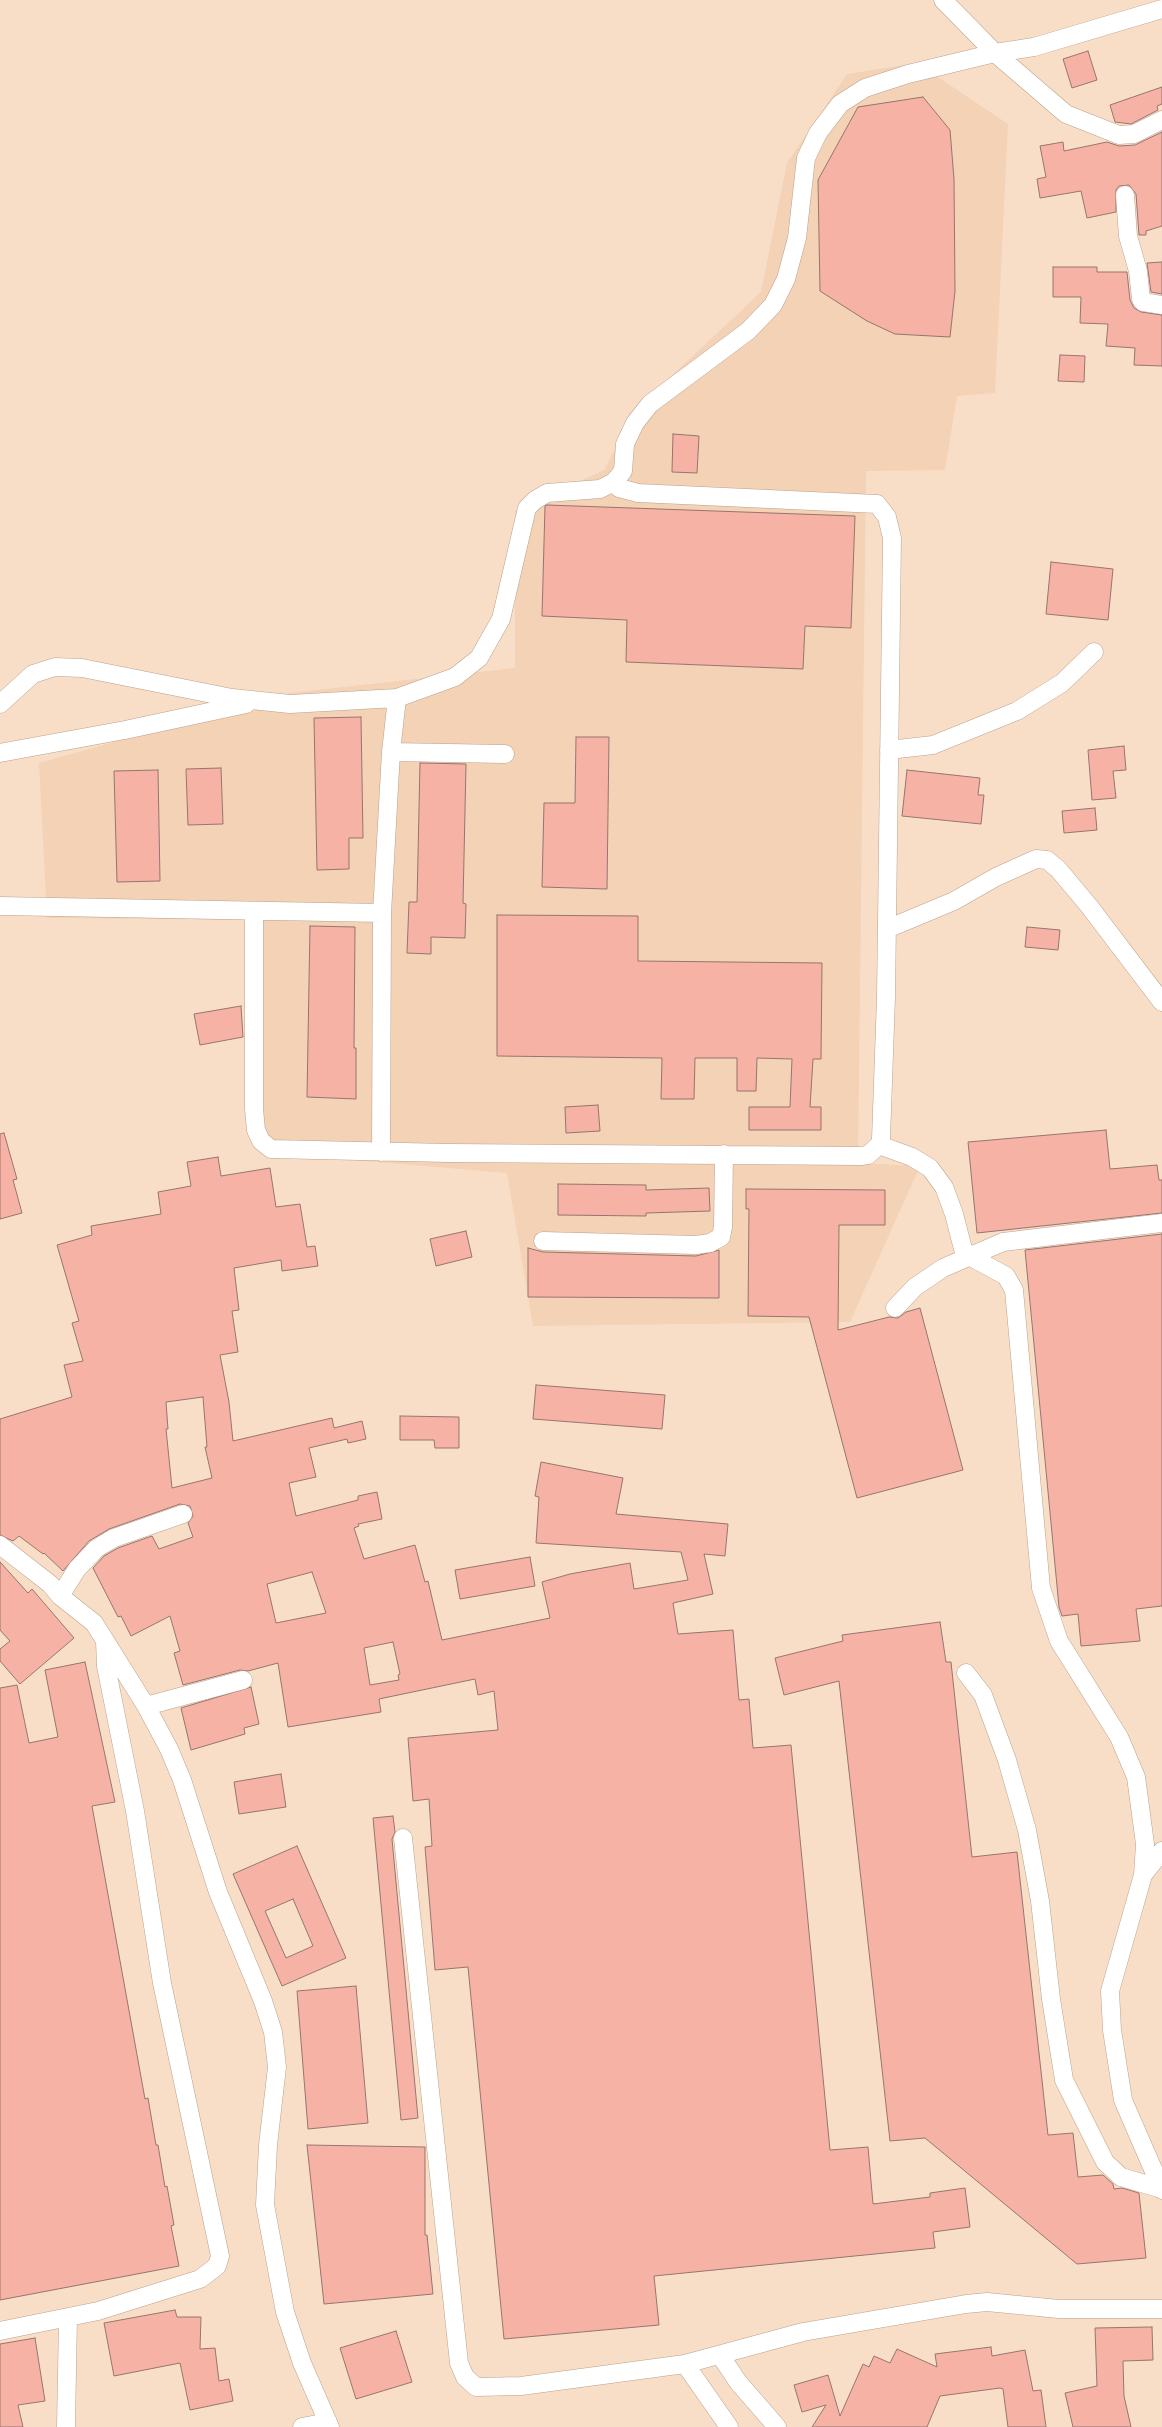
<!DOCTYPE html>
<html>
<head>
<meta charset="utf-8">
<style>
  body { margin:0 }
  canvas { display:block; background:#f9dec7 }
</style>
</head>
<body>
<canvas width="1162" height="2427"></canvas>
<script>
const g = document.querySelector('canvas').getContext('2d');
g.lineJoin = 'round';
function paint(path, color) {
  g.fillStyle = color;
  g.fill(path, 'evenodd');
}
function toPath(rows) {
  const path = new Path2D();
  for (const r of rows) {
    path.moveTo(r[0], r[1]);
    for (let i = 2; i < r.length; i += 2) path.lineTo(r[i], r[i + 1]);
  }
  return path;
}
function strokePath(path, color, width, dash) {
  g.strokeStyle = color;
  g.lineWidth = width;
  g.lineCap = dash ? 'butt' : 'round';
  g.setLineDash(dash || []);
  g.stroke(path);
}
const built = toPath([
  [917,63,1008,124,995,393,957,396,945,470,866,471,858,1163,920,1166,850,1322,533,1326,507,1173,259,1152,261,920,47,918,39,763,289,693,515,668,515,511,604,470,635,410,761,292,787,163,847,74]
]);
const building = toPath([
  [1088,51,1097,80,1072,88,1063,59,1088,51],
  [1162,87,1162,104,1157,106,1158,110,1131,124,1115,122,1110,105,1162,87],
  [923,97,950,130,954,179,955,291,950,337,895,334,867,321,820,291,818,180,858,107,923,97],
  [1162,132,1162,226,1146,231,1146,235,1139,235,1136,194,1129,185,1119,186,1116,190,1116,212,1087,218,1081,191,1040,198,1037,179,1046,177,1040,146,1063,142,1064,151,1107,142,1119,146,1135,145,1162,132],
  [1162,262,1162,294,1151,292,1147,263,1162,262],
  [1053,267,1097,267,1097,272,1127,272,1130,300,1134,308,1141,312,1162,315,1162,366,1134,365,1135,348,1106,346,1108,324,1080,323,1081,297,1053,297,1053,267],
  [1060,355,1085,356,1084,382,1058,381,1060,355],
  [673,434,699,436,697,473,672,472,673,434],
  [547,505,855,516,851,628,805,626,803,669,626,662,627,620,542,616,545,506,547,505],
  [1051,562,1113,569,1108,620,1046,614,1051,562],
  [361,717,363,838,349,838,349,869,317,870,314,718,361,717],
  [576,737,609,737,607,889,542,887,544,803,575,803,576,737],
  [1124,746,1126,770,1113,771,1116,798,1092,800,1088,750,1124,746],
  [420,763,466,764,463,903,466,904,465,938,431,937,431,954,407,953,409,902,417,902,420,763],
  [221,768,223,824,188,825,186,769,221,768],
  [158,770,160,881,117,882,114,771,158,770],
  [907,770,980,778,978,795,984,795,981,824,902,816,907,770],
  [1095,808,1097,830,1064,833,1062,811,1095,808],
  [497,915,638,916,638,961,822,963,821,1059,813,1059,810,1107,821,1107,821,1130,749,1130,749,1107,790,1107,792,1059,757,1058,756,1091,737,1091,737,1058,695,1058,694,1099,661,1099,662,1058,497,1056,497,915],
  [310,926,355,927,354,1048,356,1048,356,1099,307,1097,310,926],
  [1027,927,1060,930,1058,950,1025,947,1027,927],
  [241,1006,243,1037,200,1045,194,1014,241,1006],
  [598,1105,600,1131,566,1133,565,1107,598,1105],
  [1106,1130,1110,1169,1157,1165,1159,1180,1162,1180,1162,1213,977,1233,968,1142,1106,1130],
  [4,1133,17,1179,13,1180,22,1213,0,1219,0,1134,4,1133],
  [218,1157,221,1176,270,1168,276,1207,300,1204,307,1247,315,1246,318,1266,282,1271,281,1260,234,1268,239,1310,232,1311,238,1352,220,1355,229,1402,233,1441,332,1418,334,1428,362,1421,366,1439,348,1443,347,1439,309,1448,316,1477,289,1483,296,1516,358,1500,358,1496,377,1492,382,1519,358,1524,359,1526,354,1528,364,1559,415,1545,425,1582,428,1581,442,1640,550,1618,542,1582,570,1574,630,1563,634,1589,688,1580,681,1552,536,1543,539,1497,535,1496,541,1462,623,1478,616,1514,728,1524,725,1556,704,1554,713,1594,673,1603,678,1634,733,1630,739,1700,749,1699,753,1748,791,1745,830,2150,868,2147,873,2204,930,2197,930,2193,965,2188,970,2227,933,2232,935,2248,654,2276,659,2325,504,2339,468,1967,435,1970,425,1847,432,1846,429,1799,413,1801,408,1738,498,1730,494,1691,478,1695,475,1679,379,1699,381,1712,288,1727,278,1663,248,1671,240,1670,183,1685,174,1653,180,1651,170,1616,131,1636,121,1616,118,1617,93,1568,104,1556,118,1548,152,1536,159,1549,193,1537,188,1523,193,1516,190,1506,180,1504,109,1529,89,1541,63,1571,44,1553,43,1554,19,1536,13,1541,0,1535,0,1419,72,1397,64,1365,83,1361,72,1323,79,1321,57,1245,92,1235,91,1226,161,1214,158,1192,191,1186,187,1162,218,1157],
  [203,1397,207,1447,205,1447,212,1478,172,1488,166,1429,168,1429,166,1402,203,1397],
  [312,1572,326,1613,276,1623,267,1584,312,1572],
  [393,1642,400,1674,398,1675,399,1680,370,1685,364,1648,393,1642],
  [558,1184,646,1185,646,1190,709,1188,710,1211,646,1213,646,1216,558,1215,558,1184],
  [746,1189,885,1190,885,1225,839,1225,838,1330,889,1317,898,1318,906,1312,920,1308,963,1470,857,1498,809,1317,748,1316,749,1209,746,1209,746,1189],
  [466,1231,472,1257,436,1266,430,1239,466,1231],
  [1162,1234,1162,1606,1136,1609,1140,1641,1081,1646,1078,1614,1062,1616,1059,1607,1025,1250,1162,1234],
  [528,1248,543,1252,696,1256,719,1250,719,1298,528,1297,528,1248],
  [536,1385,665,1395,662,1429,533,1419,536,1385],
  [400,1416,459,1417,459,1448,435,1448,434,1440,400,1440,400,1416],
  [530,1557,535,1586,460,1599,455,1570,530,1557],
  [0,1562,28,1593,32,1589,74,1638,20,1684,0,1661,0,1649,10,1641,0,1630,0,1562],
  [940,1622,946,1662,951,1662,972,1857,1017,1852,1048,2135,1073,2133,1078,2177,1103,2175,1113,2184,1114,2189,1122,2188,1139,2193,1146,2258,1077,2264,925,2138,890,2141,839,1681,784,1695,775,1658,843,1641,842,1635,940,1622],
  [85,1662,115,1802,92,1806,145,2099,148,2098,156,2145,158,2145,165,2187,167,2186,174,2225,171,2226,179,2266,0,2300,0,1688,17,1685,29,1743,58,1737,45,1670,85,1662],
  [251,1687,259,1724,244,1728,245,1734,191,1750,181,1708,251,1687],
  [281,1774,286,1807,239,1814,234,1782,281,1774],
  [393,1816,395,1832,392,1839,418,2118,401,2120,373,1818,393,1816],
  [297,1846,346,1958,282,1986,233,1874,297,1846],
  [293,1899,313,1946,286,1958,265,1911,293,1899],
  [356,1986,368,2123,308,2129,297,1991,356,1986],
  [307,2145,425,2147,425,2235,427,2235,433,2294,324,2304,307,2145],
  [175,2310,177,2317,201,2317,200,2349,215,2348,219,2381,229,2379,233,2401,190,2410,180,2363,114,2376,104,2323,175,2310],
  [1152,2327,1153,2360,1123,2361,1124,2396,1131,2427,1073,2427,1065,2393,1097,2386,1095,2328,1152,2327],
  [396,2331,412,2382,356,2399,340,2348,396,2331],
  [35,2338,45,2401,18,2405,23,2427,0,2427,0,2344,35,2338],
  [991,2347,992,2356,1025,2350,1033,2391,1041,2390,1046,2427,1008,2427,1003,2389,1000,2388,940,2396,927,2427,812,2427,826,2405,802,2412,794,2385,828,2375,840,2416,863,2364,869,2367,874,2356,890,2363,897,2349,937,2367,935,2354,991,2347]
]);
const minor = toPath([
  [943,0,995,53,1066,114,1119,135,1134,134,1162,120],
  [1125,195,1128,236,1138,271,1141,299,1143,302,1162,305],
  [0,704,33,674,55,667,82,668,232,698,290,704,397,698,455,677,479,658,501,619,527,508,535,500,547,493,600,489,614,482,623,471,625,444,635,423,650,404,748,331,773,305,786,279,797,238,806,158,818,133,840,104,865,88,908,74,995,53,1034,47,1162,9],
  [889,750,933,745,1017,711,1062,683,1094,652],
  [391,752,505,754],
  [0,753,125,730,246,704],
  [0,906,382,913,391,752,397,698],
  [254,911,254,1109,256,1130,261,1141,271,1149,448,1153,861,1156,868,1155,879,1145,881,1139,886,997,892,538,887,517,877,504,638,493,619,488,614,482],
  [887,929,954,901,996,877,1036,859,1047,860,1058,869,1089,906,1162,1002],
  [879,1145,912,1157,930,1168,944,1187,954,1214,963,1249,971,1257,1006,1276,1014,1290,1041,1588,1059,1641,1119,1737,1136,1777,1145,1844,1143,1875,1110,1991,1112,2030,1123,2100,1162,2190],
  [381,1152,382,913],
  [543,1241,696,1245,710,1243,721,1237,723,1227,724,1154],
  [895,1308,915,1287,943,1268,1003,1242,1162,1223],
  [0,1545,50,1584,60,1596,94,1623,146,1706,169,1749,182,1780,218,1892,263,2001,273,2032,277,2067,268,2145,265,2205,285,2312,302,2363,330,2427],
  [60,1596,77,1569,97,1548,114,1538,183,1514],
  [966,1673,983,1695,1007,1760,1027,1830,1040,1901,1051,1999,1064,2080,1105,2162,1121,2177,1162,2189],
  [146,1706,243,1680],
  [403,1838,459,2363,465,2377,476,2387,521,2386,685,2364],
  [1143,1875,1162,1851],
  [0,2331,98,2311,200,2279,217,2266,220,2256,162,1983,135,1811,106,1666,105,1641],
  [720,2355,738,2382,777,2427],
  [66,2427,68,2317],
  [302,2427,328,2422],
  [729,2427,685,2364,803,2332,966,2304,987,2302,1059,2309,1162,2309]
]);
paint(built, '#f3d2b6');
paint(building, '#f6b2a5');
strokePath(building, '#97756f', 1);
strokePath(minor, '#bba18b', 19);
strokePath(minor, '#fff', 18);
</script>
</body>
</html>
